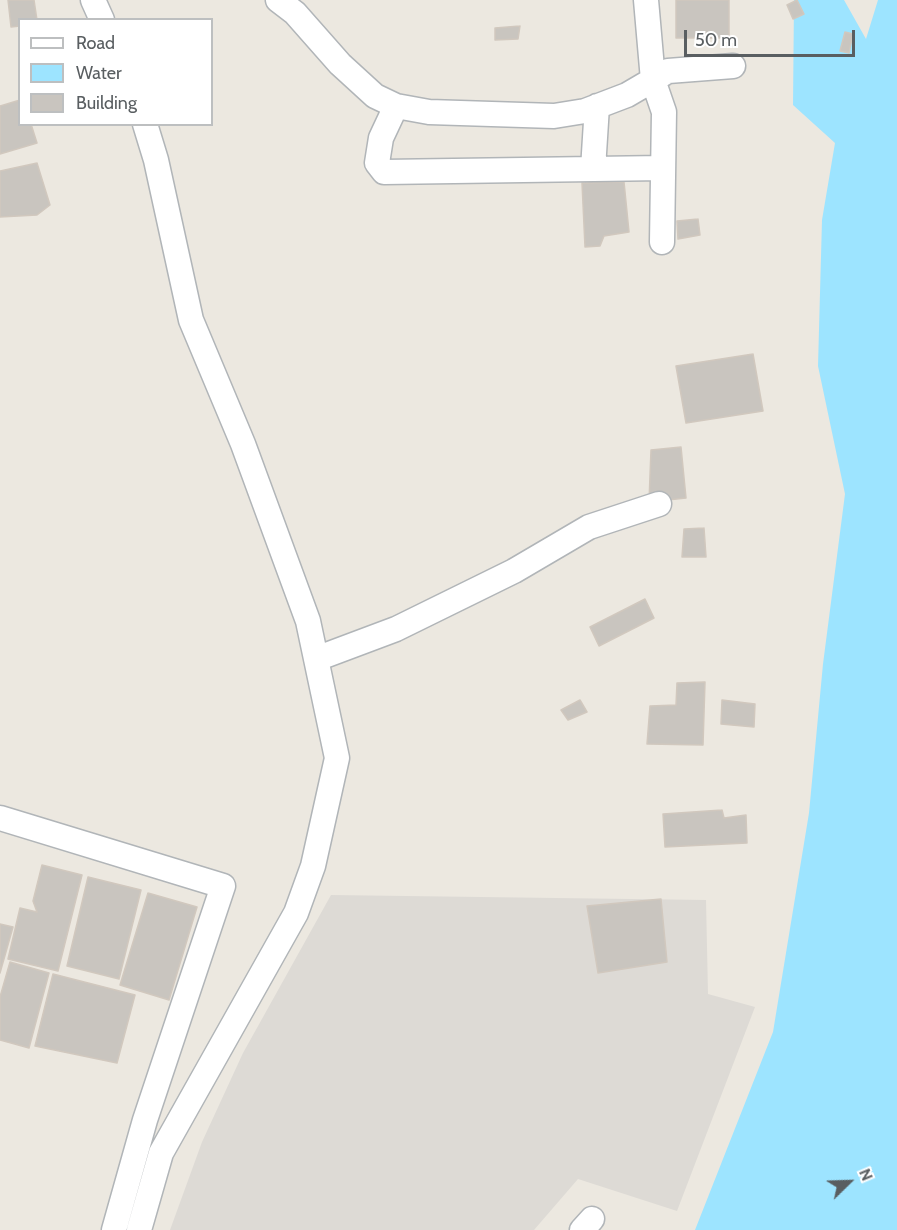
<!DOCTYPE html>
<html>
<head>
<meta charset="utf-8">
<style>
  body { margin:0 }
  #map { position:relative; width:897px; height:1230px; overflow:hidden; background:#ece8e0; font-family:Cabin,sans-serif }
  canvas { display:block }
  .legend { position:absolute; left:18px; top:18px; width:195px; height:108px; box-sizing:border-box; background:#fff; border:2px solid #bdbfc0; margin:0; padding:8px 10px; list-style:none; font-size:18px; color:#595e61 }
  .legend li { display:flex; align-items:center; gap:12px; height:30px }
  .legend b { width:30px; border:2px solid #bdbfc0 }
  .north { position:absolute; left:819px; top:1152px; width:60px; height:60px; -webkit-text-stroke:4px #fff; paint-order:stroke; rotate:67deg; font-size:16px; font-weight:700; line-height:24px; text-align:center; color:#595e61 }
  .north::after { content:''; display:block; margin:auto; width:21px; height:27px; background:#595e61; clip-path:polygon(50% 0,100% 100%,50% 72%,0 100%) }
  .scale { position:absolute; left:684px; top:30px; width:171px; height:27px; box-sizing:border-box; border:3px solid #595e61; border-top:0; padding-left:8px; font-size:18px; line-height:21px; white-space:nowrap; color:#595e61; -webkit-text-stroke:4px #fff; paint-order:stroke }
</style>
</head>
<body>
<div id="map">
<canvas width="897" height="1230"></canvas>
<ul class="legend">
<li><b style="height:8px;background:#fff"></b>Road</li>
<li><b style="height:16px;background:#9de4ff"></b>Water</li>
<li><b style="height:16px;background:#c9c5bf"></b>Building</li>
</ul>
<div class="north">N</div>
<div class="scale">50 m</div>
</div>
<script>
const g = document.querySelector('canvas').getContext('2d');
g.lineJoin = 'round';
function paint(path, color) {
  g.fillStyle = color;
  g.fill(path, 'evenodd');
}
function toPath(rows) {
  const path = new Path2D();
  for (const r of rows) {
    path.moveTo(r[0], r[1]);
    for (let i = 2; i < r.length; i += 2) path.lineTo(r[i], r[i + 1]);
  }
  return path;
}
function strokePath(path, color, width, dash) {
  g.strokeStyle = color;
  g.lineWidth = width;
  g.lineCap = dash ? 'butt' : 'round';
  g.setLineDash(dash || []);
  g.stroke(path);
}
const industrial = toPath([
  [331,895,706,900,708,994,755,1007,677,1211,578,1179,534,1230,170,1230,202,1142,243,1053]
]);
const water = toPath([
  [794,0,844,0,866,39,878,0,897,0,897,1230,695,1230,773,1032,809,813,823,664,845,494,818,366,822,220,835,143,793,105]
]);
const building = toPath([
  [8,0,34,0,37,20,20,20,20,26,11,27,8,0],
  [676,0,729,0,729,38,676,38,676,0],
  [797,0,804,14,793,19,787,5,797,0],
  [520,26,518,39,495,40,495,28,520,26],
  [845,32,853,34,849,53,840,51,845,32],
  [20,100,20,124,31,124,37,143,0,154,0,106,20,100],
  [37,163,50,205,37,215,0,217,0,171,37,163],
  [624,182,629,232,604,236,600,246,585,247,582,183,624,182],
  [698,219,700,235,678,239,677,221,698,219],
  [753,354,763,411,686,423,676,366,753,354],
  [681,447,686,498,649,502,651,450,681,447],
  [704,528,706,557,682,557,684,529,704,528],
  [645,599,654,618,599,646,590,627,645,599],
  [705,682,703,745,647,744,650,706,676,705,677,683,705,682],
  [580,700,587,712,568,720,561,710,580,700],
  [722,700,755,704,754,727,721,724,722,700],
  [722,810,724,818,746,815,747,843,665,847,663,814,722,810],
  [42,865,82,875,58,971,8,959,20,908,37,912,33,901,42,865],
  [88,877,141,890,119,979,67,966,88,877],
  [148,893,197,907,169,1000,120,985,148,893],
  [661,899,667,962,598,973,587,906,661,899],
  [0,924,13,927,0,973,0,924],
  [10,962,49,973,29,1048,0,1040,0,997,10,962],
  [53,974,135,995,117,1063,35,1046,53,974]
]);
const minor = toPath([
  [93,0,102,20],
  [278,0,295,13,340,64,375,96,396,106,429,112,554,116,585,111,627,95,668,71,733,66],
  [646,0,653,80,664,112,662,242],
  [396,106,381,138,377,163,384,172,663,168],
  [593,169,597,106],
  [316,659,396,629,514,571,589,527,659,504],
  [0,818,223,886,145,1120,114,1230],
  [139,1230,161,1153,296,913,313,866,337,758,308,621,243,444,191,320,156,160,145,124],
  [582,1230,592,1219]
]);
paint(industrial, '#dddad5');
paint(water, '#9de4ff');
paint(building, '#c9c5bf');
strokePath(building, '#d1c8be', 1.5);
strokePath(minor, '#b1b5b8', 27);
strokePath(minor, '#fff', 24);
</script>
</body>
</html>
